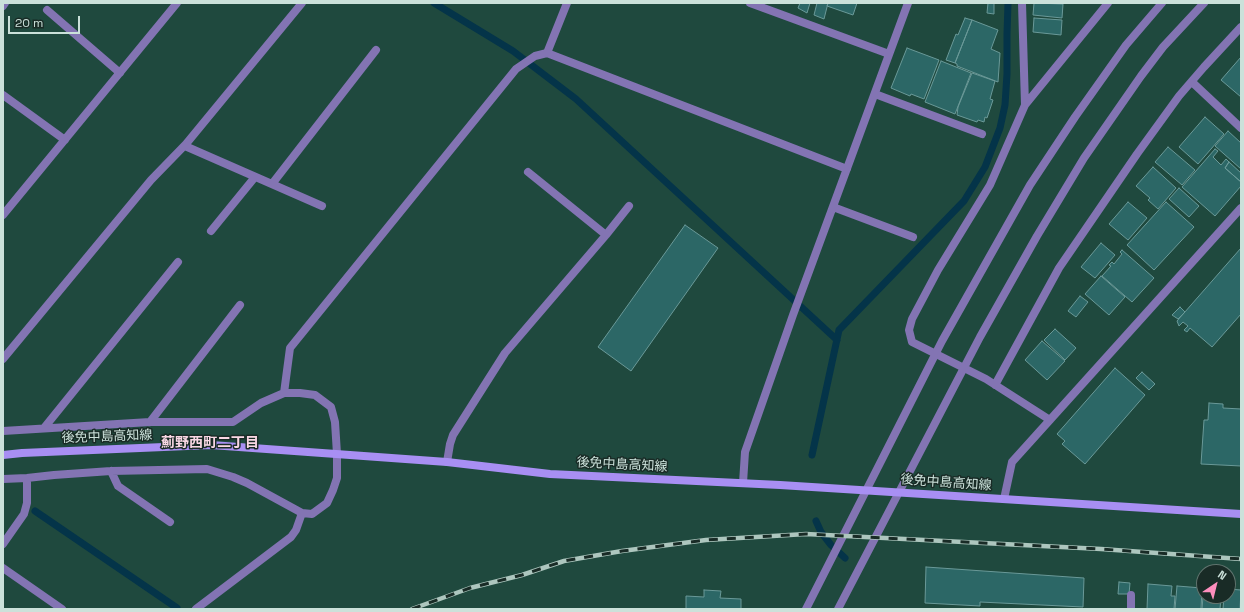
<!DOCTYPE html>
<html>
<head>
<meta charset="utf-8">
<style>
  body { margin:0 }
  #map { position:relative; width:1244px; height:612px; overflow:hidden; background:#1f493e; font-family:"Space Grotesk",sans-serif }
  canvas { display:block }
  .frame { position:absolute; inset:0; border:4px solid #cbe1da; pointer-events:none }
  .north { position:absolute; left:1196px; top:564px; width:40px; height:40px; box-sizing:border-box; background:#192b26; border:1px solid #60746e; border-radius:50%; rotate:35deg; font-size:11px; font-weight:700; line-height:16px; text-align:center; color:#cbe1da }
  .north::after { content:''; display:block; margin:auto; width:14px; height:18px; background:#fe8ebd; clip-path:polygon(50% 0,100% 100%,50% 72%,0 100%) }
  .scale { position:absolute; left:8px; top:16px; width:72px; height:18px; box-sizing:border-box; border:2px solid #cbe1da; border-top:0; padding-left:5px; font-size:12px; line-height:14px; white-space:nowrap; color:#cbe1da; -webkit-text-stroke:3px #192b26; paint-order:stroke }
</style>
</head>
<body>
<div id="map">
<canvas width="1244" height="612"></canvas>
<div class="frame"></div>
<div class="north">N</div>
<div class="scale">20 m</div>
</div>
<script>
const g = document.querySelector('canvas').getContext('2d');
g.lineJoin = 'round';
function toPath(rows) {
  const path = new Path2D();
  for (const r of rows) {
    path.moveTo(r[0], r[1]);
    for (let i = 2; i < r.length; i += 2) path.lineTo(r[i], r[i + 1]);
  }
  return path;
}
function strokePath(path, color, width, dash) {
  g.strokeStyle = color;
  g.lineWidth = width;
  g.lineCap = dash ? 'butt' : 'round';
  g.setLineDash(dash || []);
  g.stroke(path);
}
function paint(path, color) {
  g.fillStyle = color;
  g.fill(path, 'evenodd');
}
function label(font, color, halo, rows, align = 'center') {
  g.font = font + ' "Space Grotesk","Noto Sans JP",sans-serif';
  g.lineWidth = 3;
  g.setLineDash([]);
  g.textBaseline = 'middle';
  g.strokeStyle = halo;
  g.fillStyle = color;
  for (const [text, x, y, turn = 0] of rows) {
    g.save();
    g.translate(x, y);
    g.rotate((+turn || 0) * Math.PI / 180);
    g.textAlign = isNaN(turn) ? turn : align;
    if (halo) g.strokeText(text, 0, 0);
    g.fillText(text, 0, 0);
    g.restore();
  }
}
const stream = toPath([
  [434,3,513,51,576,99,837,340],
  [812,455,839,330,964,201,985,167,1000,128,1005,105,1007,74,1007,34,1008,3],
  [35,511,177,608],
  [816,521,821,532,831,545,845,558]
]);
const building = toPath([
  [800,3,810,3,807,13,798,8,800,3],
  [817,3,828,3,824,19,814,15,817,3],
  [828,3,857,3,853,15,827,6,828,3],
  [988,3,994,3,994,14,987,13,988,3],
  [1034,3,1063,4,1062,18,1033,15,1034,3],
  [965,18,972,20,955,63,946,60,956,34,958,35,965,18],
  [1034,18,1062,20,1061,35,1033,32,1034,18],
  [972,20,998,30,991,49,1000,53,998,82,957,66,957,64,955,63,972,20],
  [907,48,939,60,924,99,911,94,910,96,891,88,907,48],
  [1241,57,1241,97,1221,80,1241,57],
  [941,61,971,73,955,114,925,102,941,61],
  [972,73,995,81,990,99,993,100,987,118,985,117,984,122,978,120,977,122,957,115,958,107,972,73],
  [1205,117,1224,134,1198,164,1179,147,1205,117],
  [1228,131,1241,143,1241,169,1215,146,1228,131],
  [1168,147,1195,170,1182,185,1155,162,1168,147],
  [1215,149,1218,151,1213,157,1221,165,1226,159,1229,162,1225,168,1241,182,1241,186,1215,216,1182,187,1215,149],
  [1229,162,1241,173,1241,182,1225,168,1229,162],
  [1153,167,1176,188,1158,209,1148,200,1150,198,1136,186,1153,167],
  [1179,188,1199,206,1189,217,1169,199,1179,188],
  [1128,202,1147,218,1128,240,1109,224,1128,202],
  [1166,202,1194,227,1154,270,1127,245,1166,202],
  [685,225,718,248,631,371,598,347,685,225],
  [1101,243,1115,255,1095,278,1081,267,1101,243],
  [1241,248,1241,314,1212,347,1190,328,1187,332,1184,330,1188,326,1183,322,1179,326,1177,321,1241,248],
  [1122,250,1154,278,1132,302,1102,276,1111,266,1109,265,1112,262,1114,264,1122,254,1120,252,1122,250],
  [1101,276,1125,297,1109,315,1085,294,1101,276],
  [1080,296,1088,302,1076,317,1068,311,1080,296],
  [1180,307,1185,312,1178,319,1172,315,1180,307],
  [1055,329,1076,348,1065,360,1044,340,1055,329],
  [1042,341,1065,361,1047,380,1025,360,1042,341],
  [1115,368,1145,395,1085,464,1062,444,1065,441,1057,434,1115,368],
  [1142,372,1155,384,1149,390,1136,378,1142,372],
  [1209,403,1223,404,1223,408,1241,409,1241,466,1201,464,1204,420,1208,420,1209,403],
  [926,567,1084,578,1083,607,980,602,980,606,925,603,926,567],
  [1119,582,1130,583,1129,594,1118,594,1119,582],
  [1148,584,1172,586,1171,596,1175,596,1174,609,1147,609,1148,584],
  [1204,584,1204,596,1221,596,1220,609,1202,609,1204,584],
  [1177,586,1202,588,1201,609,1175,609,1177,586],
  [1228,589,1241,590,1240,609,1223,609,1224,596,1228,596,1228,589],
  [704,590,721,591,720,598,741,599,741,609,686,609,686,596,704,597,704,590]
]);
const minor = toPath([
  [750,3,889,54],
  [1022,3,1025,105,990,185,938,270,912,319,909,330,912,342,986,379,1050,420],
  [3,6,5,3],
  [47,10,120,73],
  [547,53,847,169],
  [1192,82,1241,128],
  [875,94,982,134],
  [3,95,65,140],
  [1025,105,1108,3],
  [185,146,322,206],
  [528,172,606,235],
  [272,184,376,50],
  [833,207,913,237],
  [3,215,177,3],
  [211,231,255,177],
  [3,359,151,180,186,144,302,3],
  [995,385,1059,268,1137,154,1179,96,1204,67,1241,27],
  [284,393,290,348,516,69,535,56,547,53,567,3],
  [150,422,240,305],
  [44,428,178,262],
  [3,431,150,422,233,422,261,403,284,393,300,393,315,395,331,407,335,422,337,454,337,478,333,490,327,503,312,514,302,513,247,483,233,477,207,469,111,471,54,475,27,478,3,479],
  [447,462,450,444,453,435,505,353,606,235,629,206],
  [111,471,118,486,170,522],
  [743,483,745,452,793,315,908,3],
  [1004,499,1012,462,1241,208],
  [3,544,24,514,27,503,27,478],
  [3,568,62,609],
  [196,609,291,537,296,530,302,513],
  [1131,609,1131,595]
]);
const tertiary = toPath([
  [806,609,942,341,1030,185,1075,117,1126,45,1162,3],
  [838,609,980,337,1037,236,1084,158,1141,76,1163,47,1204,3]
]);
const secondary = toPath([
  [3,455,22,453,211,445,447,462,550,474,780,485,1241,514]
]);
const rail = toPath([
  [412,609,470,588,522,575,564,561,622,551,706,540,806,534,1101,549,1241,559]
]);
const streetNames = [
  ["後免中島高知線",107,437,-2],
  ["後免中島高知線",622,465,3],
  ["後免中島高知線",946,483,4]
];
const neighbourhoodNames = [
  ["薊野西町二丁目",210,443]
];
strokePath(stream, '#043449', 7);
paint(building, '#2c6766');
strokePath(building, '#6a9998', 1);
strokePath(minor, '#8374b3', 8);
strokePath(tertiary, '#8374b3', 8);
strokePath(secondary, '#a88ff3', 8);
strokePath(rail, '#adc6be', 4.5);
strokePath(rail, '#192b26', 3, [9]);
label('13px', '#cbe1da', '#192b26', streetNames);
label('bold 14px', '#f8d7e3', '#192b26', neighbourhoodNames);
</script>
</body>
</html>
